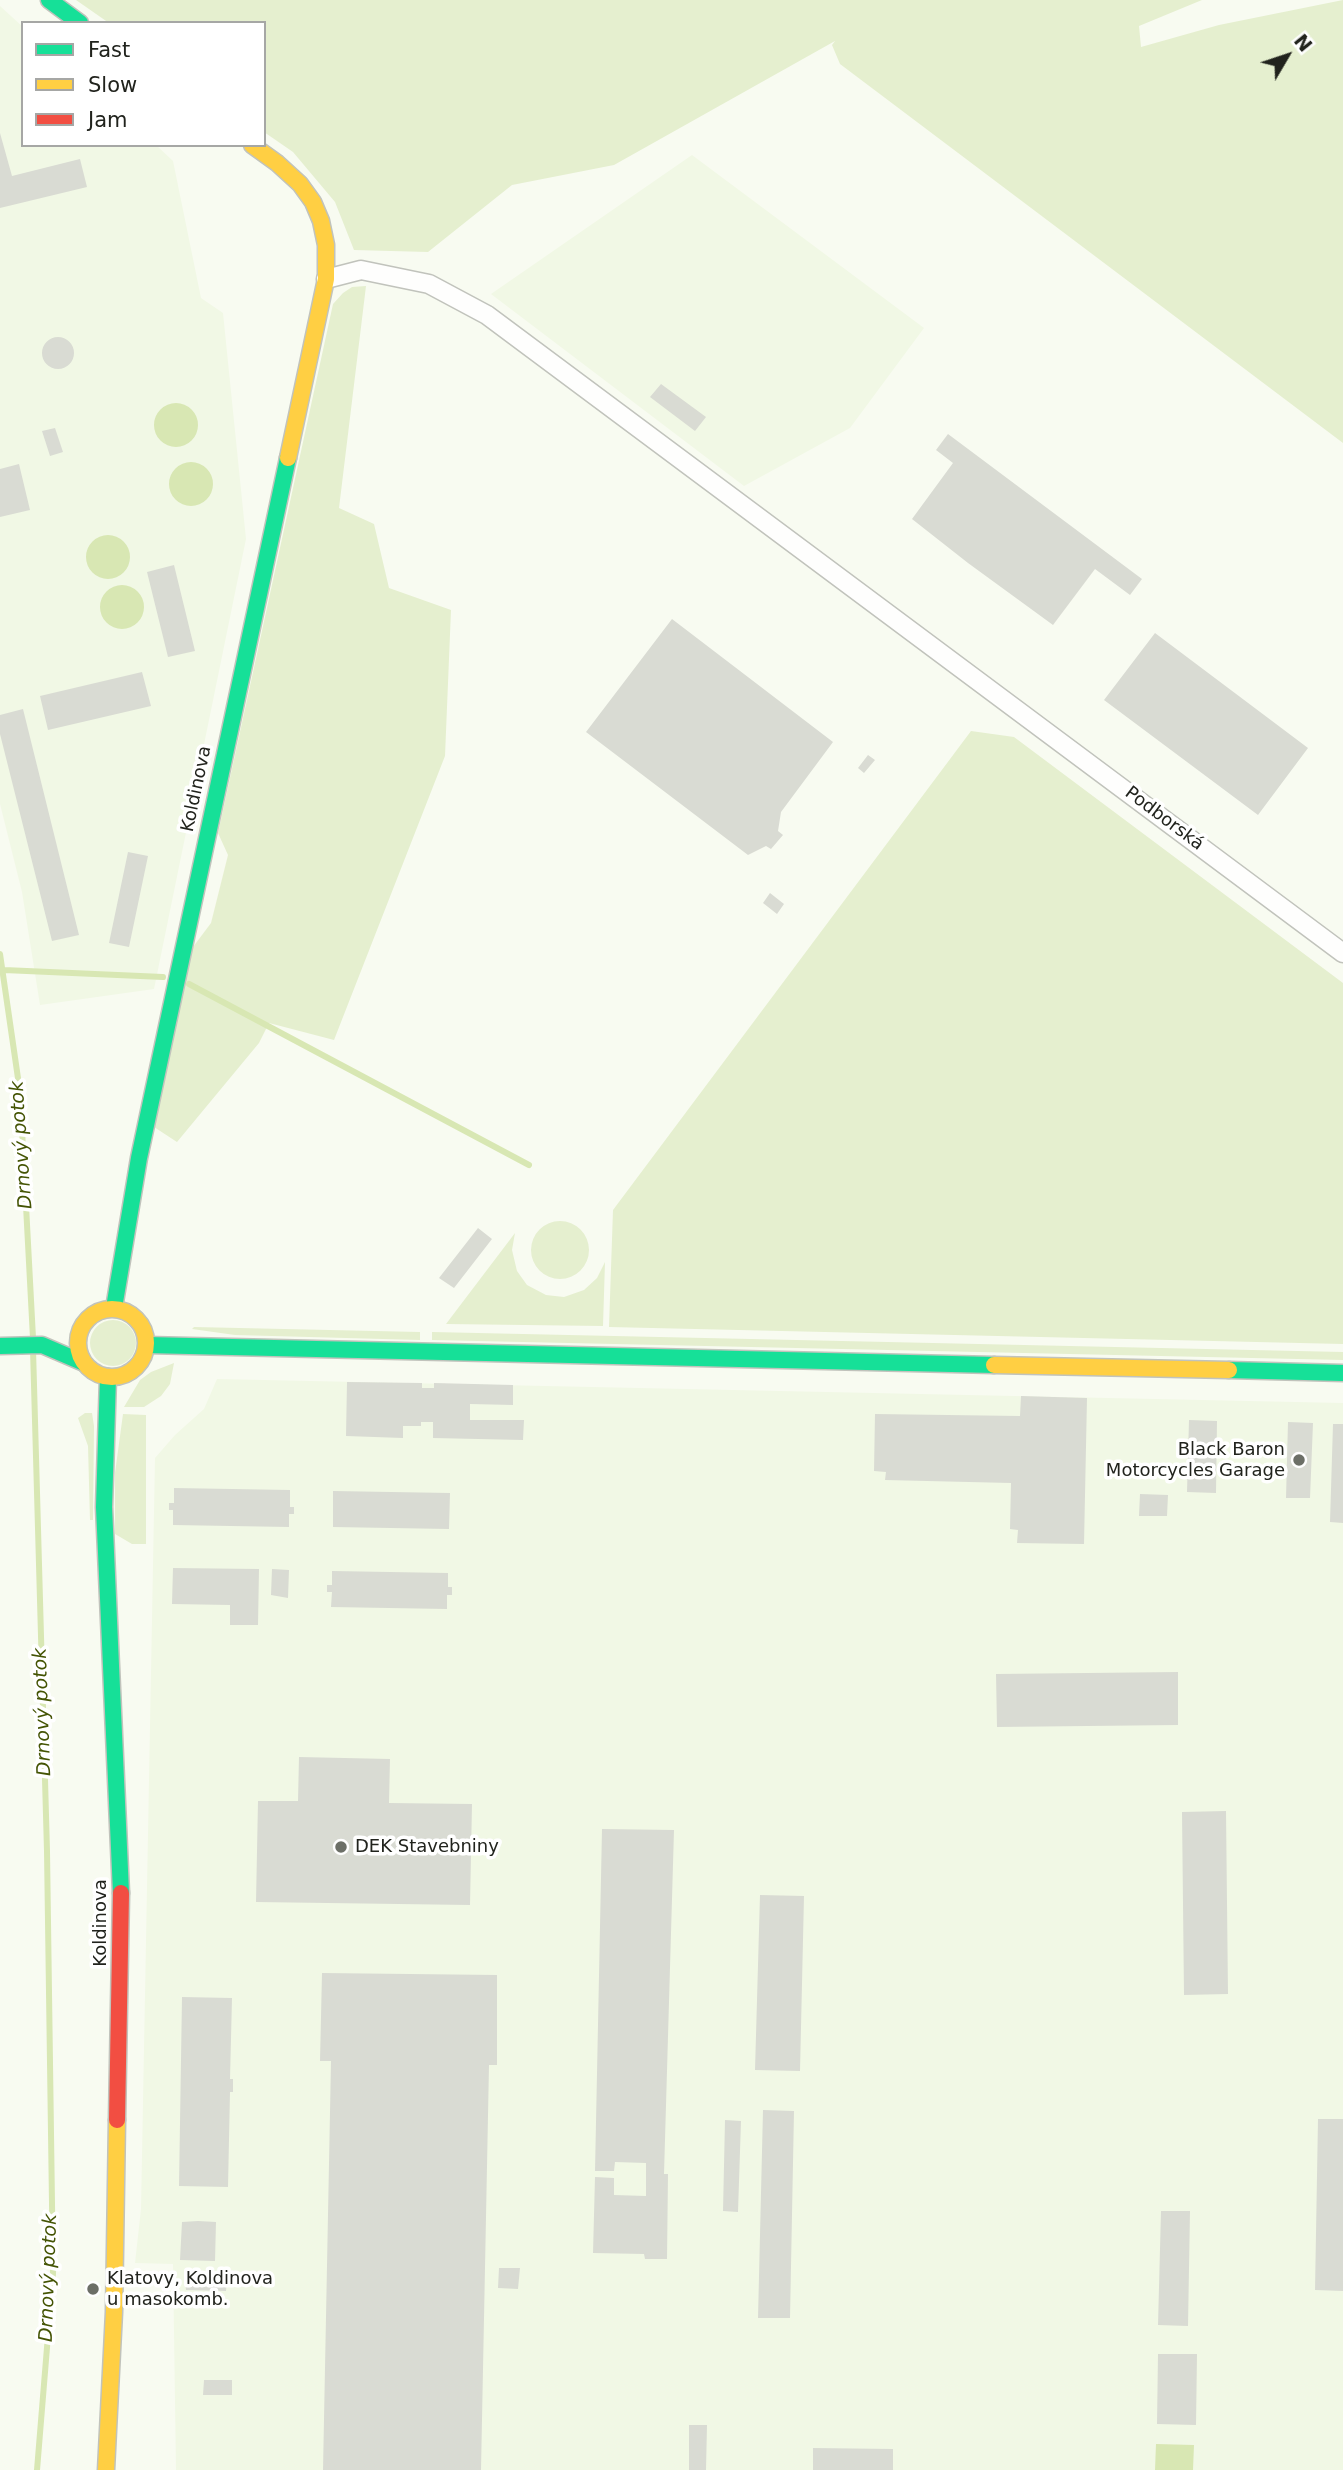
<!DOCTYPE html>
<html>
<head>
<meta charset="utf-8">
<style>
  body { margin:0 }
  #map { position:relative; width:1343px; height:2470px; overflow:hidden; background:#f8fbf1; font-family:"DejaVu Sans",sans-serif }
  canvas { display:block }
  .legend { position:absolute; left:21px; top:21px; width:245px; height:126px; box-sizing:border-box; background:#fff; border:2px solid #a6a7a5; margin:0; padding:9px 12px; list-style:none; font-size:21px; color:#21231d }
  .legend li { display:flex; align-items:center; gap:14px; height:35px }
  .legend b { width:35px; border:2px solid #a6a7a5 }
  .north { position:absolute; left:1252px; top:21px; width:70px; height:70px; -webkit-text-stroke:5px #fff; paint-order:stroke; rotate:51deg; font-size:19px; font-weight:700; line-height:28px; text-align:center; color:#21231d }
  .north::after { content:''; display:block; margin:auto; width:24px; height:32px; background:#21231d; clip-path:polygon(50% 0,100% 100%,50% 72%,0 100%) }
</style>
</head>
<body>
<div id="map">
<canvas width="1343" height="2470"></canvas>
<ul class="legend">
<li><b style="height:9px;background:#16e098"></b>Fast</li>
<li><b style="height:9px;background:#ffcf43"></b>Slow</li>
<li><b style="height:9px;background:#f24e42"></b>Jam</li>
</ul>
<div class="north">N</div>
</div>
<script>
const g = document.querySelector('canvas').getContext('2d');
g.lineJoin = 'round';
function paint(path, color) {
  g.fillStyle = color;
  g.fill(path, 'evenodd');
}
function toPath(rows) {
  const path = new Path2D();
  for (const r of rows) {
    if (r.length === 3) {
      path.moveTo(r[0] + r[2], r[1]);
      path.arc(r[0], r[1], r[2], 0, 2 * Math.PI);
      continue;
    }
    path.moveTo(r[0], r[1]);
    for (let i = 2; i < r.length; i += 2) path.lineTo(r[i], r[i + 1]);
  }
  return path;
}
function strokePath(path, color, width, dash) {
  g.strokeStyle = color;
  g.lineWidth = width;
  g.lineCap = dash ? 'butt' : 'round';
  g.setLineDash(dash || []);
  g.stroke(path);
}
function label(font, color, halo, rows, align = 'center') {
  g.font = font + ' "DejaVu Sans",sans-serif';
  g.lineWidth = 7;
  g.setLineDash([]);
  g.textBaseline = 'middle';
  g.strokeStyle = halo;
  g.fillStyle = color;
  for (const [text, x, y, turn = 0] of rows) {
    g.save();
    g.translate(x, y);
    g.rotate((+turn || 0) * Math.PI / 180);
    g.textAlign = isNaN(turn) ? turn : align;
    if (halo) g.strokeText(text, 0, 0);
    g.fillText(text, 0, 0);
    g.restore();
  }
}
const built = toPath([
  [0,6,23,27,23,145,156,145,173,161,201,298,223,313,246,539,154,989,40,1005,22,892,0,804],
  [692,155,924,328,850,428,744,486,491,294],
  [217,1379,1343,1403,1343,2470,176,2470,173,2264,135,2263,141,2209,155,1458,175,1435,204,1409]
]);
const green = toPath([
  [76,0,1202,0,1139,26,1141,47,1219,25,1343,0,1343,443,840,64,832,45,835,41,614,165,512,185,428,252,354,250,335,202,293,152,264,132,264,23,109,23],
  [366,286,339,508,374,524,389,588,451,610,445,756,334,1040,269,1023,259,1043,177,1142,154,1127,193,947,211,923,228,855,218,833,333,304,343,293,352,287],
  [971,731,1014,737,1343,983,1343,1344,609,1327,613,1210],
  [560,1250,29],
  [515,1233,512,1250,517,1271,527,1285,546,1295,564,1297,584,1290,597,1278,605,1262,603,1326,446,1324],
  [113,1343,23],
  [194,1327,420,1332,420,1340,235,1335,192,1329],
  [432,1332,1343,1352,1343,1360,432,1340],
  [174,1363,170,1384,161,1396,144,1407,124,1407,140,1380,151,1372],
  [85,1413,92,1413,94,1426,93,1520,90,1520,88,1446,78,1418],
  [123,1414,146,1415,146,1544,132,1544,115,1534,115,1473]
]);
const water = toPath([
  [176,425,22],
  [191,484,22],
  [108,557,22],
  [122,607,22],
  [1156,2444,1194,2445,1193,2470,1155,2470]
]);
const stream = toPath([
  [0,954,20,1092,33,1338],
  [4,970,163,977],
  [189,984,529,1165],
  [33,1349,47,1851,53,2274,37,2470]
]);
const building = toPath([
  [0,133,12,176,80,159,87,187,0,208],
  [58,353,16],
  [661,384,706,417,695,431,650,397],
  [55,428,63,452,50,456,42,431],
  [948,434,1142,579,1130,595,1095,569,1053,625,968,563,912,519,953,463,936,450],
  [19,464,30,510,0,517,0,469],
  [174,565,195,651,168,657,147,572],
  [672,619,833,742,781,812,778,831,783,835,771,849,766,846,748,855,586,732],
  [1155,633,1308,748,1258,815,1104,700],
  [142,672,151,706,48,730,40,696],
  [23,709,79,935,52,941,0,734,0,715],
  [868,755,875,760,864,773,858,768],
  [128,852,148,856,129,947,109,943],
  [770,893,784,904,777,914,763,903],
  [478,1228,492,1239,454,1288,439,1278],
  [347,1382,422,1383,422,1388,434,1388,434,1383,513,1385,513,1405,470,1404,470,1420,524,1420,523,1440,433,1438,433,1422,421,1422,421,1426,403,1426,403,1438,346,1436],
  [1021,1396,1087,1398,1084,1544,1017,1543,1018,1530,1010,1529,1011,1483,885,1480,886,1472,874,1471,875,1414,1020,1416],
  [1189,1420,1217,1421,1216,1493,1187,1492],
  [1288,1422,1313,1423,1310,1498,1286,1498],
  [1333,1424,1343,1424,1343,1523,1330,1522],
  [174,1488,290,1490,290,1507,294,1507,294,1514,289,1514,289,1527,173,1525,173,1510,169,1510,169,1503,174,1503],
  [333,1491,450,1493,449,1529,333,1527],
  [1140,1494,1168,1495,1167,1516,1139,1516],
  [173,1568,259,1569,258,1625,230,1625,230,1605,172,1604],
  [272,1569,289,1570,288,1598,271,1595],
  [332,1571,448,1573,448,1587,452,1587,452,1595,447,1595,447,1609,331,1607,332,1592,327,1592,327,1585,332,1585],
  [1178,1672,1178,1725,997,1727,996,1674],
  [299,1757,390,1759,389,1803,472,1804,470,1905,256,1902,258,1801,298,1801],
  [1226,1811,1228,1994,1184,1995,1182,1812],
  [602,1829,674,1830,664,2174,668,2174,667,2259,645,2259,644,2254,593,2253,595,2177,614,2178,614,2195,646,2196,646,2163,615,2162,614,2171,595,2171],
  [760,1895,804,1896,800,2071,755,2070],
  [322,1973,497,1975,497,2065,489,2065,481,2470,323,2470,331,2061,320,2061],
  [182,1997,232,1998,230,2079,233,2079,233,2092,230,2092,228,2187,179,2186],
  [763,2110,794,2111,790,2318,758,2318],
  [1318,2119,1343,2119,1343,2291,1315,2290],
  [725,2120,741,2121,738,2212,723,2211],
  [1161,2211,1190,2211,1188,2326,1158,2325],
  [198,2221,216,2222,215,2261,180,2260,182,2222],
  [499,2268,520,2268,518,2289,498,2288],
  [185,2279,227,2280,226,2291,186,2290],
  [1158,2354,1197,2354,1196,2425,1157,2424],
  [204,2380,232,2380,232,2395,203,2395],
  [689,2425,707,2425,706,2470,689,2470],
  [813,2448,893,2449,893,2470,813,2470]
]);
const street = toPath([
  [326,279,361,270,429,284,487,315,1343,953]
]);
const fast = toPath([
  [49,0,80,23],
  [114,1308,139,1158,288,458],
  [147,1345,994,1365],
  [0,1346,42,1345,84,1363],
  [1229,1370,1343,1373],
  [108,1377,104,1507,121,1893]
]);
const slow = toPath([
  [252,145,277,163,300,184,313,202,321,221,326,245,326,279,288,458],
  [112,1343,34],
  [994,1365,1229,1370],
  [106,2470,114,2312,117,2120]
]);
const jam = toPath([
  [117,2120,121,1893]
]);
const markers = [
  [1299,1460,7,"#6c6f67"],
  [341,1847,7,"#6c6f67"],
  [93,2289,7,"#6c6f67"]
];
const streetNames = [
  ["Koldinova",197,789,-78],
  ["Podborská",1164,819,37],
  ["Koldinova",101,1923,-90]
];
const poiNames = [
  ["Black Baron",1285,1450,"right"],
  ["Motorcycles Garage",1285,1471,"right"],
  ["DEK Stavebniny",355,1847],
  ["Klatovy, Koldinova",107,2279],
  ["u masokomb.",107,2300]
];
const waterNames = [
  ["Drnový potok",22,1145,-94],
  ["Drnový potok",43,1712,-92],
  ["Drnový potok",49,2278,-88]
];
paint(built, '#f1f8e5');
paint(green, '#e5efcf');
paint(water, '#d8e7b3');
strokePath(stream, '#d8e7b3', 6);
paint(building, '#d9dbd3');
strokePath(street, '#c1c3bc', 21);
strokePath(fast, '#c1c3bc', 19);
strokePath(slow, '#c1c3bc', 19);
strokePath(jam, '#c1c3bc', 19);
strokePath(street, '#fefefd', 18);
strokePath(fast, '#16e098', 16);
strokePath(slow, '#ffcf43', 16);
strokePath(jam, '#f24e42', 16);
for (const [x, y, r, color] of markers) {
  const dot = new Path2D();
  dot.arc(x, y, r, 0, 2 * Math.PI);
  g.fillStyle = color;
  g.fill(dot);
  strokePath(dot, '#fff', 2.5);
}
label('18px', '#21231d', '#fff', streetNames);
label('18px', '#21231d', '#fff', poiNames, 'left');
label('italic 19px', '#445404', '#fff', waterNames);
</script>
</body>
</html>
